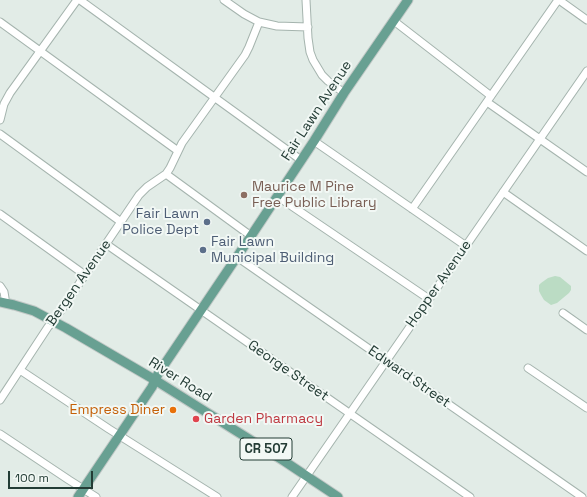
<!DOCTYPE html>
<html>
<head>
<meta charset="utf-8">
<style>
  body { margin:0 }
  #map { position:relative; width:587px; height:497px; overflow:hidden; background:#e2ece7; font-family:"Space Grotesk",sans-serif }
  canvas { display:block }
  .scale { position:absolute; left:8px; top:471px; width:85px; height:18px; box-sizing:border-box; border:2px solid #233c35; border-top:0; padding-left:5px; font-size:12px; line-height:14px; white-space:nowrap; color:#233c35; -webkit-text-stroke:3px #f2f8f5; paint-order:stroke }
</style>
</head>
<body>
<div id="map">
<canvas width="587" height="497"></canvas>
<div class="scale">100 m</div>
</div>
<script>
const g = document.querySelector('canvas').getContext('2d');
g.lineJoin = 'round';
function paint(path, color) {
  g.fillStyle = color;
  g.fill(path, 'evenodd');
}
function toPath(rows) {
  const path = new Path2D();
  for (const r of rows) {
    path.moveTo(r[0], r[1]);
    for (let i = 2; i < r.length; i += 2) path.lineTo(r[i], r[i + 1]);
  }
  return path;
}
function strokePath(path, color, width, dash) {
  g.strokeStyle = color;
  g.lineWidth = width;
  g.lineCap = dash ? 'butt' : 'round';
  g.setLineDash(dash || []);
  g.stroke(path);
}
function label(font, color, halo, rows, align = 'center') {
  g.font = font + ' "Space Grotesk",sans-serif';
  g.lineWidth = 4;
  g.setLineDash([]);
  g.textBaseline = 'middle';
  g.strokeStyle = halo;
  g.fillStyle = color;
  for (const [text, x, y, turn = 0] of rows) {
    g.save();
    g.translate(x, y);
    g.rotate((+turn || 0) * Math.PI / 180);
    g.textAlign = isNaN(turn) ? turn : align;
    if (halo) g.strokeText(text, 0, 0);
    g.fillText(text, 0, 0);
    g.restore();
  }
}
const green = toPath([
  [555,276,560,277,571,286,571,290,569,293,557,303,551,305,544,300,541,295,539,291,539,285,541,283,548,278]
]);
const minor = toPath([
  [80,0,301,160],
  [224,0,244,14,259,22,277,26,308,27],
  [306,0,308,38,310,52,313,60,322,75,328,81,344,93],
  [559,0,587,20],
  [394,21,491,96],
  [0,22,178,151],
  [487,102,587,172],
  [0,120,4,104,10,93,77,0],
  [0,134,121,222],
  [314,141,466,246],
  [166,174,251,236],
  [503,192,587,251],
  [277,196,429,299],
  [412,209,558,0],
  [0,214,85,275],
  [106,244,470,497],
  [237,257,582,497],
  [0,286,4,292,5,298,3,302],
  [563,313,587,330],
  [528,368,587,408],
  [20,370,109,429,217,497],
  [0,400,48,327,58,315,139,195,147,187,166,174,170,168,182,143,245,55,249,47,259,22],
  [0,434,69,480,96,497],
  [292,497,587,71]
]);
const major = toPath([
  [0,302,14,305,34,311,66,328,155,380,284,461,338,497],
  [78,497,152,387,158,374,251,236,314,141,344,93,408,0]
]);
const markers = [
  [244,195,4,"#8d6e63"],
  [207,222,4,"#5c6f8a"],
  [203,250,4,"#5c6f8a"],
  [173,410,4,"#e8710a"],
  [196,419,4,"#e0444e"]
];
const shields = [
  [266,449,52]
];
const shieldNames = [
  ["CR 507",266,449]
];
const streetNames = [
  ["Fair Lawn Avenue",317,111,-57],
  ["Bergen Avenue",79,283,-55],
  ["Hopper Avenue",439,284,-55],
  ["George Street",288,371,35],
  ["Edward Street",409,377,35],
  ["River Road",180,380,32]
];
const educationNames = [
  ["Maurice M Pine",252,187],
  ["Free Public Library",252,203]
];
const serviceNames = [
  ["Fair Lawn",199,214],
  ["Police Dept",199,230],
  ["Fair Lawn",211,242,"left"],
  ["Municipal Building",211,258,"left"]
];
const foodNames = [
  ["Empress Diner",165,410]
];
const healthNames = [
  ["Garden Pharmacy",204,419]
];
paint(green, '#bbdcc4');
strokePath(minor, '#a5b4ae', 9);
strokePath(major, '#c1c8c6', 11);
strokePath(minor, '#fff', 7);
strokePath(major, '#68a092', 9);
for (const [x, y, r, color] of markers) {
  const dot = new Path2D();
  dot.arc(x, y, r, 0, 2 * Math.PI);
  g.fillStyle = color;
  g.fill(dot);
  strokePath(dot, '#f2f8f5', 1.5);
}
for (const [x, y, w] of shields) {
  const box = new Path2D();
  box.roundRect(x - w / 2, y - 11, w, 22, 3);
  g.fillStyle = '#f2f8f5';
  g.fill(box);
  strokePath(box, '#233c35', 1);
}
label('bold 13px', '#233c35', null, shieldNames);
label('14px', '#233c35', '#f2f8f5', streetNames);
label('14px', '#785e54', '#f2f8f5', educationNames, 'left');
label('14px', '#4e5e75', '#f2f8f5', serviceNames, 'right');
label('14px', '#c56008', '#f2f8f5', foodNames, 'right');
label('14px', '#be3a42', '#f2f8f5', healthNames, 'left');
</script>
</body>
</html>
